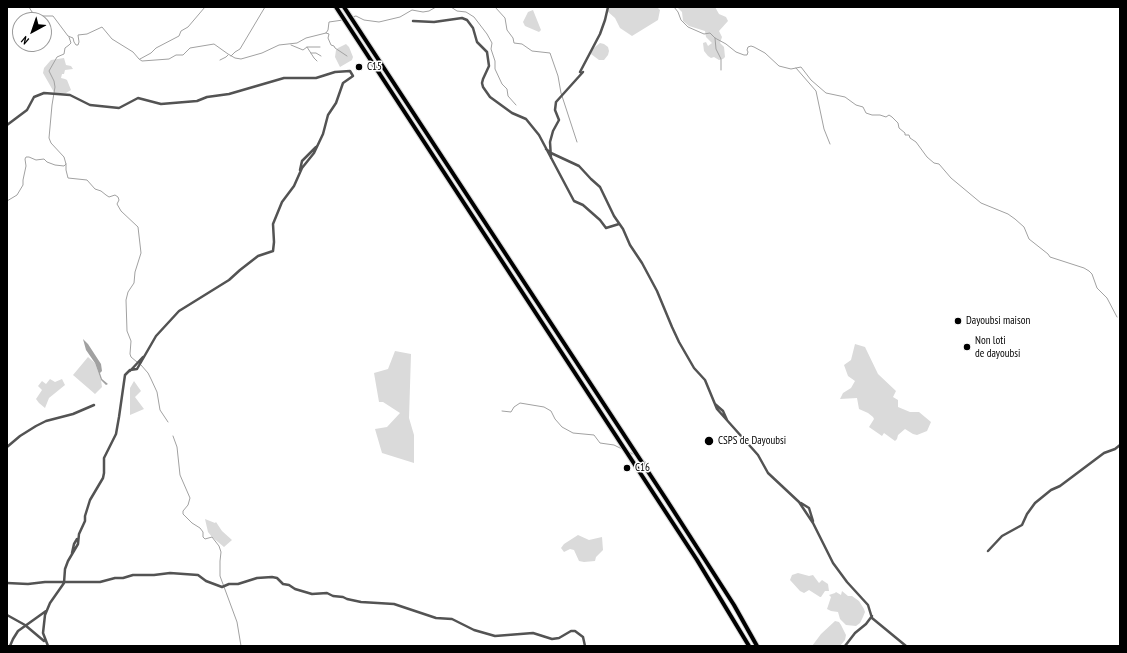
<!DOCTYPE html>
<html>
<head>
<meta charset="utf-8">
<style>
  body { margin:0 }
  #map { position:relative; width:1127px; height:653px; overflow:hidden; background:#fff; font-family:"PT Sans Narrow",sans-serif }
  canvas { display:block }
  .frame { position:absolute; inset:0; border:8px solid #000; pointer-events:none }
  .north { position:absolute; left:12px; top:12px; width:40px; height:40px; box-sizing:border-box; background:#fff; border:1px solid #999; border-radius:50%; rotate:220deg; font-size:11px; font-weight:700; line-height:16px; text-align:center; color:#000 }
  .north::after { content:''; display:block; margin:auto; width:14px; height:18px; background:#000; clip-path:polygon(50% 0,100% 100%,50% 72%,0 100%) }
</style>
</head>
<body>
<div id="map">
<canvas width="1127" height="653"></canvas>
<div class="frame"></div>
<div class="north">N</div>
</div>
<script>
const g = document.querySelector('canvas').getContext('2d');
g.lineJoin = 'round';
function paint(path, color) {
  g.fillStyle = color;
  g.fill(path, 'evenodd');
}
function toPath(rows) {
  const path = new Path2D();
  for (const r of rows) {
    path.moveTo(r[0], r[1]);
    for (let i = 2; i < r.length; i += 2) path.lineTo(r[i], r[i + 1]);
  }
  return path;
}
function strokePath(path, color, width, dash) {
  g.strokeStyle = color;
  g.lineWidth = width;
  g.lineCap = dash ? 'butt' : 'round';
  g.setLineDash(dash || []);
  g.stroke(path);
}
function label(font, color, halo, rows, align = 'center') {
  g.font = font + ' "PT Sans Narrow",sans-serif';
  g.lineWidth = 3;
  g.setLineDash([]);
  g.textBaseline = 'middle';
  g.strokeStyle = halo;
  g.fillStyle = color;
  for (const [text, x, y, turn = 0] of rows) {
    g.save();
    g.translate(x, y);
    g.rotate((+turn || 0) * Math.PI / 180);
    g.textAlign = isNaN(turn) ? turn : align;
    if (halo) g.strokeText(text, 0, 0);
    g.fillText(text, 0, 0);
    g.restore();
  }
}
const green = toPath([
  [608,7,657,7,660,10,658,20,632,36,620,28,615,18,607,11],
  [677,7,715,7,719,14,726,17,728,21,719,31,722,37,720,43,724,47,725,57,723,59,719,60,714,57,711,58,708,56,704,51,703,43,706,42,708,46,712,43,706,37,705,31,689,26,683,21,682,12],
  [533,10,541,30,539,32,525,26,523,22,528,12],
  [600,43,604,44,608,47,609,51,608,55,604,60,599,60,591,54,590,51],
  [346,44,349,47,353,57,352,60,340,67,335,57,336,50,338,48],
  [64,58,66,65,71,66,73,69,65,70,64,74,62,74,61,78,65,79,67,80,71,90,66,93,55,94,43,73,44,68,51,60],
  [855,344,865,347,878,374,896,391,893,397,898,400,898,407,910,412,919,412,931,422,927,431,917,435,913,434,905,429,898,435,897,439,895,441,884,433,882,436,869,427,874,419,873,417,868,413,859,409,857,398,840,399,843,393,851,388,855,381,848,376,844,365,851,360],
  [395,351,411,354,409,418,414,435,414,463,382,453,375,429,387,427,400,413,383,402,379,402,374,373,388,369],
  [88,357,95,363,101,380,102,387,95,394,73,375],
  [50,379,55,382,62,379,65,385,49,398,45,408,39,403,36,399,42,390,38,386,42,381,46,384],
  [134,381,141,391,135,397,144,409,130,415,130,388],
  [205,519,215,523,216,522,222,531,232,540,224,547,212,537,208,532],
  [578,535,589,540,602,537,603,550,596,557,595,561,584,562,579,561,574,550,570,549,564,552,561,548,564,544],
  [798,573,809,576,813,575,819,583,822,580,828,584,829,591,825,591,821,597,820,597,809,590,804,593,800,591,790,580,792,575],
  [842,591,848,596,852,596,859,601,864,609,865,612,863,617,860,623,856,626,846,625,840,619,838,612,831,611,827,609,831,597,829,595,835,593,836,592,841,595],
  [835,621,839,622,841,625,846,635,845,640,840,646,812,646,821,634]
]);
const water = toPath([
  [83,339,88,344,101,364,102,371,100,373,102,379,108,384,106,385,101,380,95,363,86,350]
]);
const stream = toPath([
  [29,7,32,12,39,16,53,16,68,36,73,38,74,42,76,45,78,45,79,42,78,35,87,34,102,27,112,39,133,52,139,59,142,61,169,59,176,55,183,55,190,48,214,44,228,54,235,58,241,59,262,53,279,45,297,43,306,38,326,33,328,30,329,22,343,20],
  [451,7,457,11,466,12,474,17,487,34,492,43,491,49,495,61,495,69,502,84,507,89,508,96,516,105],
  [495,7,505,18,507,30,513,38,514,43,522,44,532,51,550,53,558,76,561,93,577,142],
  [674,7,678,12,681,20,688,27,704,34,710,33,715,38,726,44,736,52,744,55,747,55,748,52,747,50,748,47,751,46,754,47,765,53,779,66,791,69,801,67,811,80,826,93,845,97,856,105,863,107,866,113,872,115,880,115,886,117,889,115,892,117,898,123,899,128,905,133,905,135,909,135,910,138,916,142,927,157,934,163,939,164,951,178,981,203,1008,214,1015,219,1024,227,1029,239,1048,254,1050,257,1084,268,1089,271,1092,274,1097,288,1107,298,1117,317],
  [352,17,356,16,364,20,379,22,400,17,412,10,423,12,429,11,436,7],
  [326,33,329,34,328,38,331,45,334,46,335,48,347,56],
  [715,38,716,49,721,59,721,70],
  [291,45,303,50,307,47,314,58,317,61],
  [307,47,320,47],
  [311,53,316,53,321,56],
  [231,56,235,52,240,49,265,7],
  [140,59,151,53,156,48,179,36,181,31,188,27,205,7],
  [220,60,226,57,228,55],
  [796,68,816,91,824,129,830,144],
  [66,164,66,170,68,178,87,180,95,189,101,191,106,195,109,197,115,195,118,197,119,200,117,204,121,211,138,227,141,253,135,272,134,283,128,292,126,300,127,331,131,341,130,354,131,357,137,362],
  [7,206,7,201,17,195,23,185,23,180,26,166,25,159,26,157,29,157,36,160,44,159,47,162,55,165,64,166,66,164,64,157,51,143,49,138,52,105,55,87,54,81,49,71,57,57,64,54,65,48,69,45,71,43,69,37],
  [141,365,148,373,151,379,157,392,160,410,168,422],
  [502,411,511,412,514,407,520,403,544,407,551,411,555,419,562,427,573,433,594,435,600,443,614,445,622,449],
  [173,436,177,447,180,475,190,498,188,505,183,511,183,514,192,523,200,528,203,532,203,537,205,539,212,537,219,546,221,552,220,561,220,576,237,622,241,646],
  [629,452,635,455],
  [644,461,648,464]
]);
const minor = toPath([
  [413,21,434,22,462,18,467,20,473,28,477,42,487,52,489,66,483,79,482,83,483,87,490,97,512,113,526,119,539,135,574,201,583,205,600,220,606,228,619,224],
  [580,72,600,34,605,20,608,7],
  [7,125,27,110,34,97,44,93,70,95,90,105,119,108,138,98,161,104,197,101,207,97,229,94,284,78,316,78,335,72,350,71,353,76,343,83,336,103,328,115,323,134,314,153,302,168,294,186,282,202,273,224,274,242,273,251,258,256,240,270,229,280,179,311,156,336,137,369,130,370,125,375,119,417,116,434,104,458,104,473,103,478,90,500,85,516,85,521,79,534,78,544,68,561,65,569,64,583,50,603,45,615,43,633,48,646],
  [546,149,551,153,579,166,591,179,600,187,614,216,623,229,630,245,642,263,657,291,672,327,679,342,694,368,705,380,717,409,758,455,768,473,799,502,813,523,833,563,847,582,868,605,872,618,906,646],
  [551,158,550,142,553,131,559,120,555,110,556,102,583,72],
  [300,170,302,161,316,147],
  [130,371,143,357],
  [715,404,723,411,727,420],
  [7,447,20,436,36,426,46,421,73,414,94,405],
  [801,503,809,508,813,521],
  [988,551,1002,536,1022,525,1027,514,1035,503,1051,490,1060,486,1104,453,1115,449,1120,445],
  [72,553,74,544,77,539],
  [7,583,28,584,45,582,100,582,115,578,123,578,133,575,154,575,170,573,198,575,206,581,222,587,229,584,238,584,257,578,272,577,277,578,283,584,289,585,295,589,312,594,327,593,333,596,343,597,347,599,361,602,394,604,436,618,452,619,474,630,495,636,533,633,552,639,559,638,571,631,575,631,583,637,585,646],
  [7,615,25,625,44,641],
  [10,646,13,639,18,631,46,611],
  [845,646,855,633,866,624,872,616]
]);
const trunk = toPath([
  [336,7,697,560,749,646],
  [344,7,666,499,734,605,757,646]
]);
const markers = [
  [359,67,4,"#000"],
  [958,321,4,"#000"],
  [967,347,4,"#000"],
  [709,441,5,"#000"],
  [627,468,4,"#000"]
];
const poiNames = [
  ["C15",367,67],
  ["Dayoubsi maison",966,321],
  ["Non loti",975,341],
  ["de dayoubsi",975,354],
  ["CSPS de Dayoubsi",718,441],
  ["C16",635,468]
];
paint(green, '#dadada');
paint(water, '#a1a1a1');
strokePath(stream, '#a1a1a1', 1);
strokePath(trunk, '#dbdbdb', 6);
strokePath(minor, '#535353', 2.5);
strokePath(trunk, '#000', 4);
for (const [x, y, r, color] of markers) {
  const dot = new Path2D();
  dot.arc(x, y, r, 0, 2 * Math.PI);
  g.fillStyle = color;
  g.fill(dot);
  strokePath(dot, '#fff', 1.5);
}
label('11px', '#000', '#fff', poiNames, 'left');
</script>
</body>
</html>
